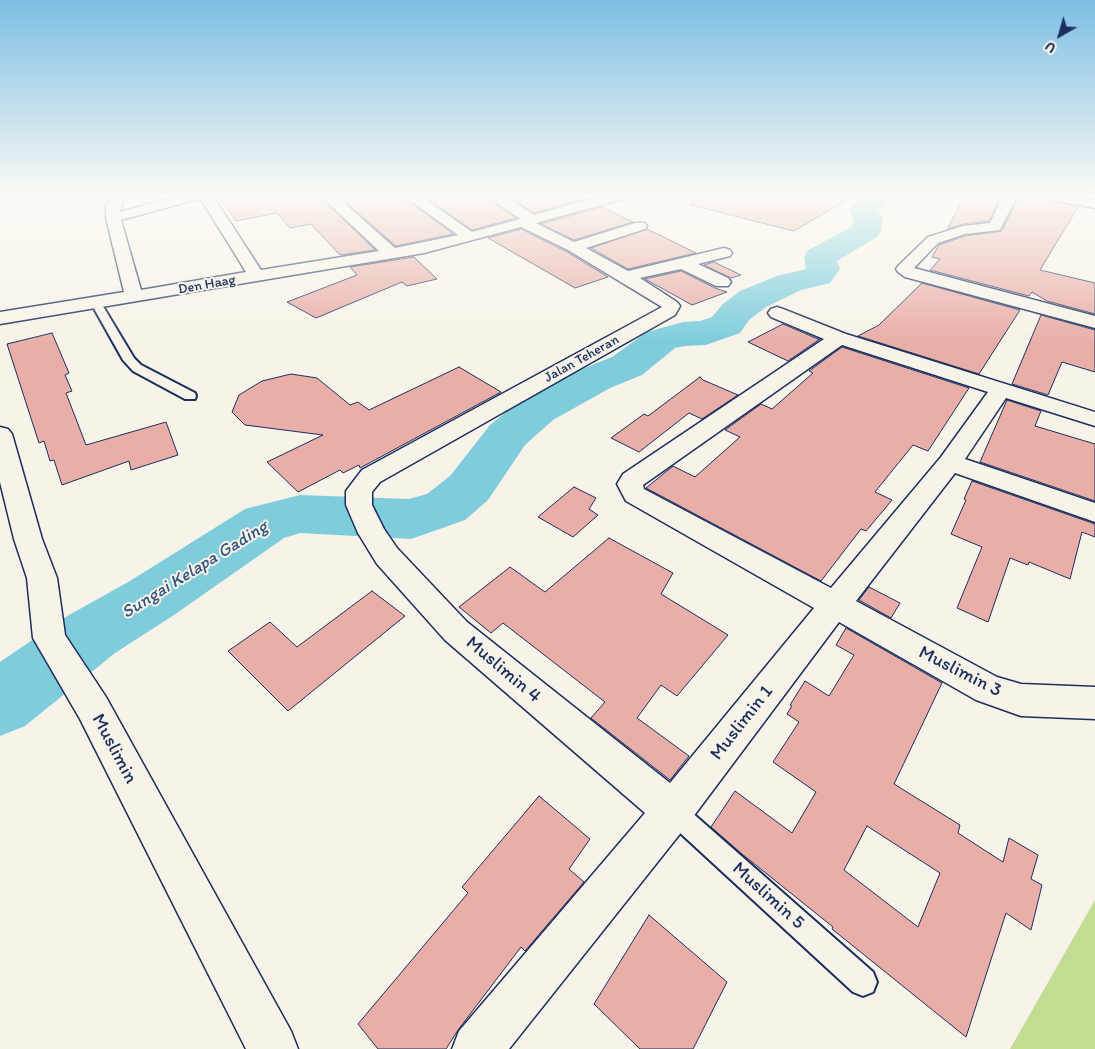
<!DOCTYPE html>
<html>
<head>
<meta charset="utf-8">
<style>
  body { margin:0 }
  #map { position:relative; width:1095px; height:1049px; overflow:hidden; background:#f7f3e8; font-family:Itim,sans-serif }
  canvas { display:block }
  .north { position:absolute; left:1035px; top:10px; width:50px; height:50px; -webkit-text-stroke:4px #f7f3e8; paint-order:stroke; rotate:218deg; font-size:14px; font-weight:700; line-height:20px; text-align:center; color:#1b2f5e }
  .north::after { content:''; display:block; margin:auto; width:18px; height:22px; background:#1b2f5e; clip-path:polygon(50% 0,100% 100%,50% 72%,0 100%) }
</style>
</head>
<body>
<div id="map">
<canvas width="1095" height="1049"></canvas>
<div class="north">U</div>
</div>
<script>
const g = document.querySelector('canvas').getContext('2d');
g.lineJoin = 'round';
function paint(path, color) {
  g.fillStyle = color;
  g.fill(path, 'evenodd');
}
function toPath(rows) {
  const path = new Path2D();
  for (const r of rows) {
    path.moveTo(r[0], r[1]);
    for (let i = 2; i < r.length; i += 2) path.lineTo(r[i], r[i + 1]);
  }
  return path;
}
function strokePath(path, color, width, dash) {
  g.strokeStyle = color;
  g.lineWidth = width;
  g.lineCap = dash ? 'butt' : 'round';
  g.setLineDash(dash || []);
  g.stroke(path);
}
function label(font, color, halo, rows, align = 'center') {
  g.font = font + ' Itim,sans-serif';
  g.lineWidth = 4;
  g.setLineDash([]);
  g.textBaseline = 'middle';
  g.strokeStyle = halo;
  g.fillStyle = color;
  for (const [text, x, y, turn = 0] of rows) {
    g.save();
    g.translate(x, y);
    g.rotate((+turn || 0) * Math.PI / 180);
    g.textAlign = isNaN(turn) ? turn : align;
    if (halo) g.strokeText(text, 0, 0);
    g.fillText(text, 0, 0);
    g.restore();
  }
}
const green = toPath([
  [1095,900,1095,1049,1010,1049]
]);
const river = toPath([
  [862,196,893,196,878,211,883,218,881,231,877,237,837,261,840,269,830,283,801,290,766,307,749,320,740,333,706,345,685,346,675,348,642,375,610,388,553,420,525,445,488,500,465,520,411,539,300,533,284,538,174,615,115,653,25,726,0,736,0,662,69,615,130,581,245,509,300,495,409,499,427,494,450,476,490,425,521,400,580,370,612,357,647,332,683,322,700,321,712,317,723,304,740,291,777,276,806,269,804,257,808,250,852,227,853,218,849,209,862,196]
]);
const building = toPath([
  [218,196,319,196,375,250,340,255,311,224,290,228,277,213,236,221,218,196],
  [339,196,402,196,453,234,396,246,339,196],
  [424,196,485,196,516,218,472,230,424,196],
  [508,196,581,196,586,198,534,213,508,196],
  [692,196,854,196,794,231,691,205,692,196],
  [965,196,1001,196,989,221,963,224,947,229,965,196],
  [1019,196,1033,196,1078,207,1040,270,1095,283,1095,314,1047,301,1032,292,1029,296,930,270,940,259,932,257,939,245,965,236,1002,231,1019,196],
  [602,207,633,222,574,240,541,224,602,207],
  [521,229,567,252,608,277,575,288,488,238,521,229],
  [647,229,696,253,628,269,591,248,647,229],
  [414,257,437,279,407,286,402,282,316,318,287,302,357,275,350,267,414,257],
  [714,262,741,275,731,278,704,265,714,262],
  [681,271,715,288,727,292,692,305,645,279,681,271],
  [922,283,1020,310,979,374,858,336,879,325,922,283],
  [1041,315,1095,330,1095,372,1062,362,1048,395,1012,384,1041,315],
  [783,324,818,339,820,339,788,361,748,342,783,324],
  [52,333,69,373,65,375,72,391,66,393,86,445,166,422,178,455,131,470,129,461,62,485,54,460,50,461,44,441,39,443,7,344,52,333],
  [842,347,969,388,928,451,913,445,875,492,892,500,866,531,861,529,821,581,646,488,673,466,695,477,740,437,725,430,761,404,772,409,813,373,809,371,842,347],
  [459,367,501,392,360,468,359,465,343,473,340,470,298,492,267,462,323,435,245,425,232,412,239,395,262,381,291,374,317,378,350,405,358,402,369,410,459,367],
  [700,377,703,380,738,395,702,419,689,413,639,452,611,438,644,414,648,416,700,377],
  [1007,400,1041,411,1035,426,1095,444,1095,501,980,462,1007,400],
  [972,481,1095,524,1095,537,1082,532,1070,579,1029,562,1028,565,1010,558,988,622,957,608,982,547,951,534,966,500,964,499,972,481],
  [574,487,596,498,589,509,598,515,573,537,538,517,574,487],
  [609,538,673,573,661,594,728,635,677,696,661,685,637,718,689,756,670,780,591,718,605,702,503,623,491,633,459,607,510,567,545,592,609,538],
  [869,587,900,603,891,618,859,600,869,587],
  [372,591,405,616,288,711,228,651,270,622,297,647,372,591],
  [846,628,942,683,894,784,960,825,958,833,1003,862,1009,838,1038,855,1031,879,1042,885,1031,930,1006,913,966,1037,832,929,833,927,742,854,711,827,735,791,792,833,816,792,773,762,799,722,787,714,792,706,790,705,805,681,829,696,854,655,836,645,846,628],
  [867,826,940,873,918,927,844,870,867,826],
  [539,796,590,839,569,869,584,882,525,951,521,947,458,1030,446,1049,378,1049,358,1024,468,893,462,887,539,796],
  [649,915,727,982,693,1049,640,1049,594,1004,649,915]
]);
const service = toPath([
  [96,300,101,303,134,358,141,365,195,393,196,396,195,399,185,399,133,371,123,360,91,303,96,300],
  [673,799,681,803,873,972,877,982,873,992,863,996,853,992,665,819,661,811,665,803,673,799]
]);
const minor = toPath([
  [110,196,124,196,120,212,177,196,213,196,261,270,379,251,321,196,336,196,395,248,458,235,404,196,420,196,472,232,520,219,487,196,504,196,534,215,601,196,624,196,622,199,536,223,574,242,635,223,645,223,647,226,645,229,586,248,628,271,724,248,730,250,732,253,730,256,698,264,728,278,731,282,728,286,716,286,681,269,640,278,677,302,680,306,675,315,380,482,372,492,372,505,384,529,397,548,467,622,670,783,814,608,626,501,617,484,623,474,824,339,771,317,768,313,771,309,777,307,783,309,846,334,1095,412,1095,426,1006,398,965,459,1095,503,1095,522,955,473,856,601,997,677,1021,684,1095,687,1095,719,1021,716,976,700,839,622,687,825,509,1049,452,1049,459,1031,645,813,445,640,377,564,358,533,346,505,346,491,362,470,662,307,568,250,521,227,424,253,0,324,0,312,124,292,106,218,106,206,110,196],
  [199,196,246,272,141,290,121,220,198,199,199,196],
  [842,345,988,392,941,457,831,588,644,489,643,485,842,345],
  [1003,196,1017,196,1000,230,965,234,938,243,914,268,1095,316,1095,328,905,277,898,272,896,269,898,266,928,237,963,226,990,223,1003,196],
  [1046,196,1075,196,1095,200,1095,208,1053,200,1046,196],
  [0,427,8,429,12,434,42,539,57,578,65,635,106,697,291,1031,298,1049,246,1049,80,719,33,638,27,578,14,539,0,482,0,427]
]);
const farStreetnames = [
  ["Den Haag",207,285,-10],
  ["Jalan Teheran",582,359,-29]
];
const waterNames = [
  ["Sungai Kelapa Gading",195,570,-32]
];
const nearStreetnames = [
  ["Muslimin 4",503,670,40],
  ["Muslimin 3",960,672,27],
  ["Muslimin 1",742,723,-52],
  ["Muslimin",114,749,62],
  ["Muslimin 5",768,896,42]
];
paint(green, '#c2dc92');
paint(river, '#7eccdc');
paint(building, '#e9aea8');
strokePath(building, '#1b2f5e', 1);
strokePath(service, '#1b2f5e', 4);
strokePath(minor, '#1b2f5e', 3);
paint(service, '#f7f3e8');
paint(minor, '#f7f3e8');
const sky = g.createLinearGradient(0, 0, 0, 343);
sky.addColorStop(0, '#7dbee3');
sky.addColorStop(0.57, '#fbfaf5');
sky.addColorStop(1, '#fbfaf500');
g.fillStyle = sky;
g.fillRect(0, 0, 1095, 343);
label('14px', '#1b2f5e', '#f7f3e8', farStreetnames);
label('italic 18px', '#34567e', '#f7f3e8', waterNames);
label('19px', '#1b2f5e', '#f7f3e8', nearStreetnames);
</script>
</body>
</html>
